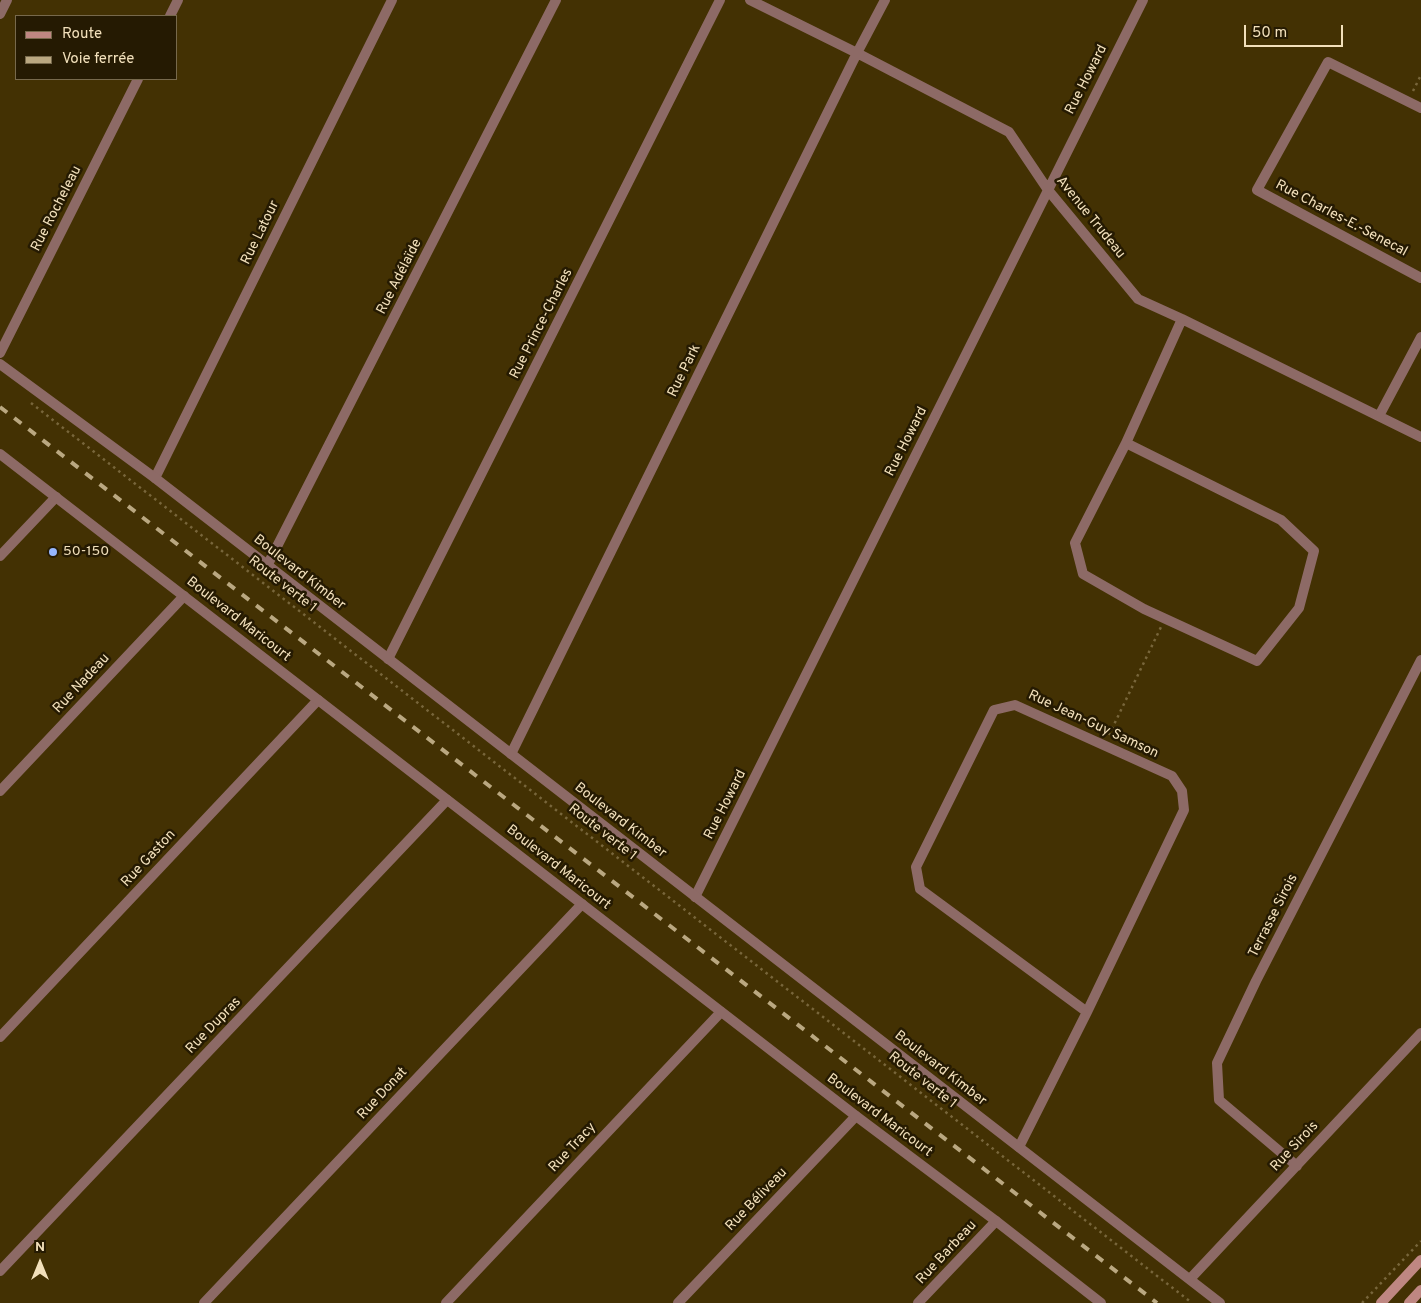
<!DOCTYPE html>
<html>
<head>
<meta charset="utf-8">
<style>
  body { margin:0 }
  #map { position:relative; width:1421px; height:1303px; overflow:hidden; background:#433103; font-family:Overpass,sans-serif }
  canvas { display:block }
  .legend { position:absolute; left:15px; top:15px; width:162px; height:65px; box-sizing:border-box; background:#251a02; border:1px solid #77694c; margin:0; padding:6px 9px; list-style:none; font-size:15px; color:#f2e0bb }
  .legend li { display:flex; align-items:center; gap:10px; height:25px }
  .legend b { width:25px; border:1px solid #77694c }
  .north { position:absolute; left:15px; top:1238px; width:50px; height:50px; -webkit-text-stroke:4px #251a02; paint-order:stroke; rotate:0deg; font-size:14px; font-weight:700; line-height:20px; text-align:center; color:#f2e0bb }
  .north::after { content:''; display:block; margin:auto; width:18px; height:22px; background:#f2e0bb; clip-path:polygon(50% 0,100% 100%,50% 72%,0 100%) }
  .scale { position:absolute; left:1244px; top:25px; width:99px; height:22px; box-sizing:border-box; border:2px solid #f2e0bb; border-top:0; padding-left:6px; font-size:15px; line-height:18px; white-space:nowrap; color:#f2e0bb; -webkit-text-stroke:4px #251a02; paint-order:stroke }
</style>
</head>
<body>
<div id="map">
<canvas width="1421" height="1303"></canvas>
<ul class="legend">
<li><b style="height:6px;background:#bf8782"></b>Route</li>
<li><b style="height:6px;background:#baa881"></b>Voie ferrée</li>
</ul>
<div class="north">N</div>
<div class="scale">50 m</div>
</div>
<script>
const g = document.querySelector('canvas').getContext('2d');
g.lineJoin = 'round';
function toPath(rows) {
  const path = new Path2D();
  for (const r of rows) {
    path.moveTo(r[0], r[1]);
    for (let i = 2; i < r.length; i += 2) path.lineTo(r[i], r[i + 1]);
  }
  return path;
}
function strokePath(path, color, width, dash) {
  g.strokeStyle = color;
  g.lineWidth = width;
  g.lineCap = dash ? 'butt' : 'round';
  g.setLineDash(dash || []);
  g.stroke(path);
}
function label(font, color, halo, rows, align = 'center') {
  g.font = font + ' Overpass,sans-serif';
  g.lineWidth = 5;
  g.setLineDash([]);
  g.textBaseline = 'middle';
  g.strokeStyle = halo;
  g.fillStyle = color;
  for (const [text, x, y, turn = 0] of rows) {
    g.save();
    g.translate(x, y);
    g.rotate((+turn || 0) * Math.PI / 180);
    g.textAlign = isNaN(turn) ? turn : align;
    if (halo) g.strokeText(text, 0, 0);
    g.fillText(text, 0, 0);
    g.restore();
  }
}
const path = toPath([
  [1413,91,1421,75],
  [31,403,1192,1303],
  [1109,735,1161,627],
  [1362,1303,1421,1241]
]);
const minor = toPath([
  [750,0,857,53,1009,132,1048,190,1138,299,1182,319,1421,437],
  [0,14,7,0],
  [170,16,178,0],
  [1421,108,1328,62,1257,190,1421,278],
  [0,353,138,79],
  [1379,416,1421,337],
  [1126,443,1281,520,1314,551,1299,608,1257,661,1144,609,1083,574,1075,543,1126,443,1182,319],
  [155,478,392,0],
  [0,556,56,497],
  [267,566,556,0],
  [388,659,720,0],
  [511,754,857,53,885,0],
  [0,791,184,596],
  [695,897,1143,0],
  [0,1037,318,700],
  [1019,1147,1087,1012,1184,810,1182,791,1172,776,1015,705,994,710,916,867,920,889,1087,1012],
  [1297,1166,1219,1100,1217,1063,1256,981,1421,660],
  [0,1271,447,800],
  [1190,1279,1421,1033],
  [204,1303,582,904],
  [446,1303,721,1012],
  [678,1303,856,1116],
  [918,1303,996,1221]
]);
const tertiary = toPath([
  [0,364,155,478,1220,1303],
  [0,454,856,1116,996,1221,1101,1303]
]);
const secondary = toPath([
  [1381,1303,1421,1260],
  [1409,1303,1421,1290]
]);
const rail = toPath([
  [0,407,1157,1303]
]);
const markers = [
  [53,552,5,"#96b6fd"]
];
const streetNames = [
  ["Rue Howard",1087,80,-63],
  ["Rue Rocheleau",57,209,-63],
  ["Avenue Trudeau",1090,218,51],
  ["Rue Charles-E.-Senecal",1341,219,28],
  ["Rue Latour",261,233,-64],
  ["Rue Adélaïde",400,277,-63],
  ["Rue Prince-Charles",542,324,-63],
  ["Rue Park",685,371,-64],
  ["Rue Howard",907,442,-63],
  ["Boulevard Kimber",299,573,38],
  ["Route verte 1",282,585,38],
  ["Boulevard Maricourt",238,620,38],
  ["Rue Nadeau",82,684,-47],
  ["Rue Jean-Guy Samson",1093,725,25],
  ["Rue Howard",726,805,-63],
  ["Boulevard Kimber",620,821,38],
  ["Route verte 1",602,833,38],
  ["Rue Gaston",149,859,-47],
  ["Boulevard Maricourt",558,868,38],
  ["Terrasse Sirois",1274,916,-63],
  ["Rue Dupras",214,1026,-46],
  ["Boulevard Kimber",940,1069,38],
  ["Route verte 1",922,1081,38],
  ["Rue Donat",383,1094,-47],
  ["Boulevard Maricourt",879,1116,37],
  ["Rue Sirois",1295,1147,-47],
  ["Rue Tracy",573,1148,-47],
  ["Rue Béliveau",757,1200,-46],
  ["Rue Barbeau",947,1253,-47]
];
const poiNames = [
  ["50-150",63,552]
];
strokePath(path, '#78663b', 2.5, [2.5, 4]);
strokePath(minor, '#8d6a66', 10);
strokePath(tertiary, '#8d6a66', 10);
strokePath(secondary, '#bf8782', 10);
strokePath(rail, '#baa881', 4, [9, 9]);
for (const [x, y, r, color] of markers) {
  const dot = new Path2D();
  dot.arc(x, y, r, 0, 2 * Math.PI);
  g.fillStyle = color;
  g.fill(dot);
  strokePath(dot, '#251a02', 2);
}
label('14px', '#f2e0bb', '#251a02', streetNames);
label('14px', '#f2e0bb', '#251a02', poiNames, 'left');
</script>
</body>
</html>
